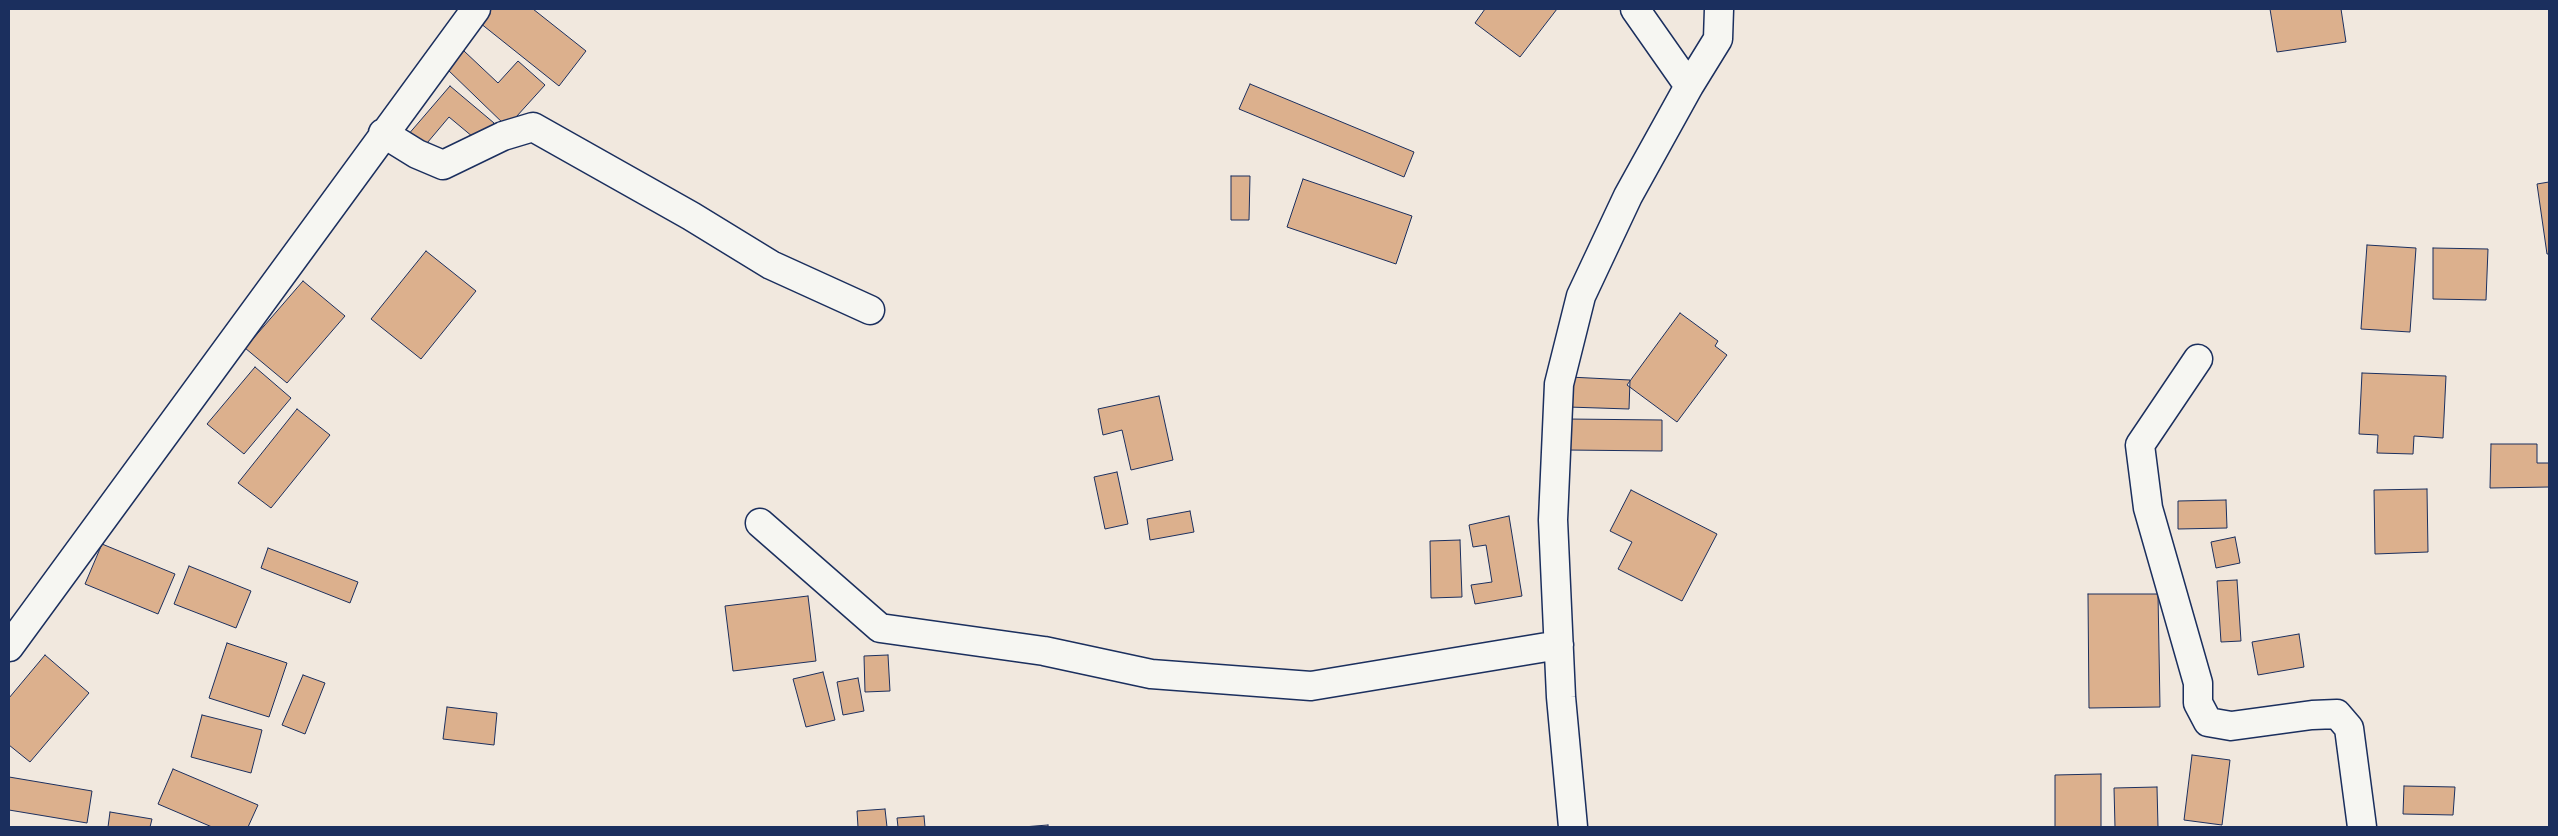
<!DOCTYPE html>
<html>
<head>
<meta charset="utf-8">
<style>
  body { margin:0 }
  #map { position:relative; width:2558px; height:836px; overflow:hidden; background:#f1e8de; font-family:"Balsamiq Sans",sans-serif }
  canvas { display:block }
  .frame { position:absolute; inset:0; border:10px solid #1b2f5e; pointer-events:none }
</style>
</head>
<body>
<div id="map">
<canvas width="2558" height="836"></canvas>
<div class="frame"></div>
</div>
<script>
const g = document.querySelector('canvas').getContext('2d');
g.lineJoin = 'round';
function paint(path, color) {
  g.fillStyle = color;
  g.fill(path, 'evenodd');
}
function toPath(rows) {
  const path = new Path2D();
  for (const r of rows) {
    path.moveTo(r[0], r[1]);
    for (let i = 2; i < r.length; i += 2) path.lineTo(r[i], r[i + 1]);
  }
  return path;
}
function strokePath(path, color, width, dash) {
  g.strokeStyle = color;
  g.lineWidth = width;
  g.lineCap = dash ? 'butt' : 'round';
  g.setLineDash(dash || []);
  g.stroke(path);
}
const building = toPath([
  [484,9,533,9,586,51,559,86,475,19,484,9],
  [1485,9,1557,9,1520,57,1475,23,1485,9],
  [2270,9,2341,9,2346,42,2277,52,2270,9],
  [464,51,498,83,518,61,545,85,507,127,447,69,464,51],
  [1250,84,1414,152,1404,177,1239,109,1250,84],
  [450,86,494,123,479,142,449,117,422,149,407,136,450,86],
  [1231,176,1250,176,1249,220,1231,220,1231,176],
  [1303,179,1412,216,1396,264,1287,227,1303,179],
  [2549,182,2549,254,2547,254,2537,184,2549,182],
  [2367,245,2416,248,2410,332,2361,329,2367,245],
  [2433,248,2488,249,2486,300,2433,299,2433,248],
  [426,251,476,291,421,359,371,319,426,251],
  [303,281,345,316,287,383,245,348,303,281],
  [1680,313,1718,341,1715,346,1727,355,1677,422,1627,385,1680,313],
  [255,367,291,398,244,454,207,424,255,367],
  [2362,373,2446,376,2443,438,2414,436,2413,454,2377,453,2378,435,2359,434,2362,373],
  [1569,377,1630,380,1629,409,1568,407,1569,377],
  [1159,396,1173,460,1131,470,1122,430,1103,435,1098,409,1159,396],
  [297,409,330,435,271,508,238,483,297,409],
  [1566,419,1662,420,1662,451,1566,450,1566,419],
  [2491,444,2537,444,2537,463,2549,463,2549,487,2490,488,2491,444],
  [1117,472,1128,524,1105,529,1094,477,1117,472],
  [2427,489,2428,552,2375,554,2374,490,2427,489],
  [1631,490,1717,534,1682,601,1618,569,1632,542,1610,531,1631,490],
  [2226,500,2227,528,2178,529,2178,501,2226,500],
  [1190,511,1194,532,1150,540,1147,519,1190,511],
  [1509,516,1522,596,1475,604,1471,585,1492,582,1486,545,1473,547,1469,525,1509,516],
  [2235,537,2240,563,2216,568,2211,542,2235,537],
  [1460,540,1462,597,1431,598,1430,541,1460,540],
  [102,544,175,574,158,614,85,584,102,544],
  [268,548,358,582,350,603,261,568,268,548],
  [189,566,251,591,236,628,174,604,189,566],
  [2237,580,2241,641,2221,642,2217,581,2237,580],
  [2088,594,2158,594,2160,707,2089,708,2088,594],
  [808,596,816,661,733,671,725,606,808,596],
  [2299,634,2304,667,2258,675,2252,642,2299,634],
  [227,643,287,663,269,717,209,698,227,643],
  [45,655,89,693,30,762,9,745,9,698,45,655],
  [888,655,890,691,865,692,864,656,888,655],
  [823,672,835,720,806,727,793,679,823,672],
  [303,675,325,683,305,734,282,725,303,675],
  [858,678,864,711,843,715,837,682,858,678],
  [447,707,497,713,494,745,443,739,447,707],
  [202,715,262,730,251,773,191,757,202,715],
  [2192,755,2230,760,2222,825,2184,820,2192,755],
  [173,769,258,805,248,827,212,827,158,804,173,769],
  [2101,774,2101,827,2055,827,2055,775,2101,774],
  [9,777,92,791,87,823,9,810,9,777],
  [2404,786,2455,787,2453,815,2403,814,2404,786],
  [2157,787,2158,827,2115,827,2114,788,2157,787],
  [885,809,887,827,858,827,857,811,885,809],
  [110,812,152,819,150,827,108,827,110,812],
  [924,816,925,827,898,827,897,818,924,816],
  [1048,825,1048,827,1023,827,1048,825]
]);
const minor = toPath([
  [1635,9,1689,86],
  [383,133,417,154,443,165,503,136,533,127,691,216,771,265,870,310],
  [2198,359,2140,445,2148,508,2198,683,2198,703,2208,722,2231,726,2312,715,2337,714,2349,728,2362,827],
  [760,523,880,628,1044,651,1151,674,1311,686,1559,645],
  [9,647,476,9],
  [1573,827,1561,697,1553,520,1559,384,1581,296,1628,196,1689,86,1718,39,1719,9]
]);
paint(building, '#dcb08d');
strokePath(building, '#1b2f5e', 1);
strokePath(minor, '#1b2f5e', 31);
strokePath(minor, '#f6f6f2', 28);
</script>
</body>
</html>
